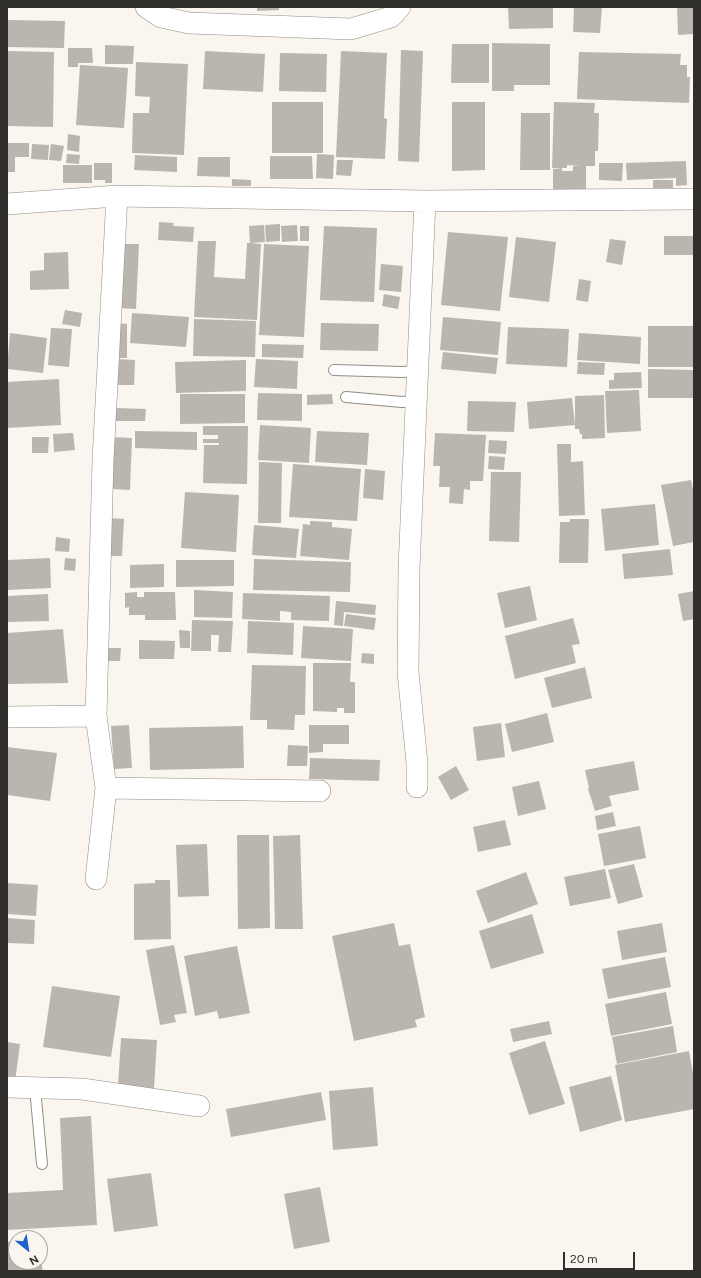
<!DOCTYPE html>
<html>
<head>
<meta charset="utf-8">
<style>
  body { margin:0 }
  #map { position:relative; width:701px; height:1278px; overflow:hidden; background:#faf5ee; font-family:Figtree,sans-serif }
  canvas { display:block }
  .frame { position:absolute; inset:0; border:8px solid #302f2c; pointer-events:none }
  .north { position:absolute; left:8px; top:1230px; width:40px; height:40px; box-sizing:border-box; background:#faf5ee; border:1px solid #a9a6a0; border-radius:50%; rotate:150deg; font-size:11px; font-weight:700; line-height:16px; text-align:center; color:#302f2c }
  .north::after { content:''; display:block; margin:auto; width:14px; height:18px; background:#1e61cc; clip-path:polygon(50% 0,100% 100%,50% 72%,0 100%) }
  .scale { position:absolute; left:563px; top:1252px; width:72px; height:18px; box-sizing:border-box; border:2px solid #302f2c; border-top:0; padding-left:5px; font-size:12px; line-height:14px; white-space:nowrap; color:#302f2c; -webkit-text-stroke:3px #faf5ee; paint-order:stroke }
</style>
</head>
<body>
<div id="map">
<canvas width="701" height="1278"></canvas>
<div class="frame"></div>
<div class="north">N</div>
<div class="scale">20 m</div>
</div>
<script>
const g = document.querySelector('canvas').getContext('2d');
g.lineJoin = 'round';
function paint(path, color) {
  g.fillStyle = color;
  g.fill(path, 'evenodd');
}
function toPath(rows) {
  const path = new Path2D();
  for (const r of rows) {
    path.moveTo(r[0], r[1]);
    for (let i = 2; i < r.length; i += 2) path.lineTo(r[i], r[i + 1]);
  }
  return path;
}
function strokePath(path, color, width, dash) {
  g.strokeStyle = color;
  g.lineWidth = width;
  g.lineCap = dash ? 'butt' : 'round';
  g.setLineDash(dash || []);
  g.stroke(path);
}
const building = toPath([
  [257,7,279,7,279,10,257,11],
  [508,7,553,7,553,28,509,29],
  [574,7,602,7,600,33,573,32],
  [677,7,694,7,694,34,678,35],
  [7,20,65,21,64,48,7,47],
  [492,43,550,44,550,85,514,85,514,91,492,91],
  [452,44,489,44,489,83,451,83],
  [105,45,134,46,133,64,105,64],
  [68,48,92,48,93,63,78,63,78,67,68,67],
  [401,50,423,51,419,162,398,161],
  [8,51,54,52,53,127,7,126],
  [205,51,265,54,263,92,203,89],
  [341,51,387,53,384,118,387,119,385,159,336,157],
  [579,52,681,54,680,65,687,65,687,77,690,77,689,103,577,99],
  [280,53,327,54,326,92,279,91],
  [136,62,188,64,184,155,132,153,133,113,149,113,150,97,135,96],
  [80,65,128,68,124,128,76,125],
  [272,102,323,102,323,153,272,153],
  [452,102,485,102,485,170,452,171],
  [554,102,595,103,594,113,599,113,598,151,595,151,595,166,586,166,586,192,553,192,553,169,562,168,562,171,573,171,573,166,581,166,567,165,567,168,552,168],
  [521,113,550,113,550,170,520,170],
  [68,134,80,136,79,152,67,150],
  [7,143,29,143,29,157,15,157,15,172,7,172],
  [32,144,49,145,48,160,31,159],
  [51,144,64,146,61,161,49,160],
  [67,154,80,155,79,164,66,163],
  [317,154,334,155,333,179,316,178],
  [135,155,177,157,177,172,134,170],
  [270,156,312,156,313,179,270,179],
  [198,157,230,157,230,177,197,176],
  [337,160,353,160,351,176,336,175],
  [686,161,687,185,676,186,676,178,627,180,626,163],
  [94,163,112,163,112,183,105,183,105,180,94,180],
  [599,163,623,163,622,181,599,180],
  [63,165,92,165,92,183,63,183],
  [232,179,251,180,251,186,232,186],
  [653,180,673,180,673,188,653,188],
  [159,222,174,223,173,226,194,227,193,242,158,240],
  [280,224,280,241,266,242,265,225],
  [264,225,265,242,251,243,261,244,257,320,194,317,198,241,216,241,214,277,245,279,247,243,250,243,249,226],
  [297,225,298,241,282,242,281,226],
  [300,226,309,226,309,241,300,241],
  [324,226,377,228,374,302,320,300],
  [448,232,508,237,500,311,441,305],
  [664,236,694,236,694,255,664,255],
  [516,237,556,242,549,302,509,297],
  [610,239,626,241,622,265,606,262],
  [118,244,139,244,136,309,116,308],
  [264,244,309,246,304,337,259,335],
  [68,252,69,289,30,290,30,271,44,270,44,253],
  [381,264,403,266,401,292,379,290],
  [579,279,591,281,588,302,576,300],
  [384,294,400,297,398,309,382,306],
  [65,310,82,313,80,327,62,324],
  [132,313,189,317,186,347,130,343],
  [443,317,501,322,498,355,440,350],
  [194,319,256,321,255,357,193,356],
  [115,323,127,324,127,358,115,358],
  [321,323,379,324,378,351,320,350],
  [648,326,694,326,694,367,648,367],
  [508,327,569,329,567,367,506,364],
  [51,328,72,329,69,367,48,365],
  [10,333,47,338,43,373,7,369],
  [579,333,641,337,640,364,577,360],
  [262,344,304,345,303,358,262,357],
  [443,352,498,358,496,374,441,369],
  [116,359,135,360,134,385,115,385],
  [256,359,298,361,297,389,254,387],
  [246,360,246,391,176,393,175,362],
  [578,362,605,363,604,375,577,374],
  [648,369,694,370,694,398,648,398],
  [641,372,642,388,609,389,609,380,614,380,614,373],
  [59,379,61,425,7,428,7,382],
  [639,390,641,431,607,433,605,391],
  [258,393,302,394,302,421,257,420],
  [180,394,245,394,245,423,180,424],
  [332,394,333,404,307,405,307,395],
  [604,395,605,438,582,439,582,434,580,434,579,429,575,429,575,396],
  [572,398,575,425,529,429,527,402],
  [468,401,516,402,514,432,467,431],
  [116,408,146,409,145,421,115,421],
  [260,425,311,428,309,463,258,460],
  [203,426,248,426,247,484,203,483,204,445,219,445,219,443,203,443,203,439,218,439,218,435,203,435],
  [135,431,197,432,197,450,135,448],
  [317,431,369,433,367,465,315,462],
  [73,433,75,450,54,452,53,434],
  [435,433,486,435,483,481,470,481,470,490,464,489,463,504,449,503,450,487,439,487,440,466,433,466],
  [32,437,49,437,48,453,32,453],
  [112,437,132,438,130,490,111,489],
  [489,440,507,441,506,454,488,453],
  [557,444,571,444,571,462,583,461,585,515,559,516],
  [489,456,505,457,504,470,488,469],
  [259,462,282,463,281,523,258,523],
  [293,464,361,469,357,521,289,517],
  [365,469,385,471,383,500,363,498],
  [491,472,521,472,519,542,489,541],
  [691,480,694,495,694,542,673,546,661,485],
  [185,492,239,495,236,552,181,548],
  [655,504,659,545,605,551,601,509],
  [109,518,124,519,122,556,107,556],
  [570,519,589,519,588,563,559,563,560,522,570,522],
  [310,521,332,522,332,527,352,529,349,560,300,556,303,524,310,525],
  [254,525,299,529,296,558,252,555],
  [56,537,70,539,69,552,55,551],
  [670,549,673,575,624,579,622,554],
  [50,558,51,588,7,590,7,560],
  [65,558,76,559,75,571,64,570],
  [254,559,351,562,350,592,253,590],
  [176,560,234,560,234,586,176,587],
  [164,564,164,587,130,588,130,565],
  [530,586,537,620,505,628,497,593],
  [194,590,233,592,232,618,194,617],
  [694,591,694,619,683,621,678,594],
  [137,592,137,597,144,597,144,592,175,592,176,620,145,620,145,615,129,615,129,607,125,608,125,593],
  [243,593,330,596,329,621,291,620,291,612,280,611,280,621,242,619],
  [48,594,49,621,7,622,7,596],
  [336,601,376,605,375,615,344,612,343,626,334,625],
  [346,614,376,618,374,630,344,626],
  [573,618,580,644,572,645,576,663,515,679,505,636],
  [192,620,233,621,231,652,218,652,219,635,211,635,211,651,191,651],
  [248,621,294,623,293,655,247,653],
  [303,626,353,629,351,661,301,658],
  [63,629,68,683,7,684,7,633],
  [179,630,190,631,190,648,180,648],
  [139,640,175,641,174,659,139,659],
  [106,648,121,648,120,661,106,661],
  [362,653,374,654,374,664,361,663],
  [313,663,351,663,350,682,355,682,355,713,344,713,344,708,337,708,337,712,313,711],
  [252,665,306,666,305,715,295,715,294,730,267,729,267,720,250,720],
  [585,667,592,698,552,708,544,678],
  [547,713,554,742,512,752,505,724],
  [501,723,505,757,477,761,473,727],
  [129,725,132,768,114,769,111,726],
  [309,725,349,725,349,744,323,744,323,752,309,753],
  [243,726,244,768,150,770,149,728],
  [288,745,308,746,307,766,287,766],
  [7,747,57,753,50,801,7,795],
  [310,758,380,760,379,781,309,779],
  [634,761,639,790,609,796,612,806,595,811,588,789,589,788,585,770],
  [456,766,469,790,451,800,438,777],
  [539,781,546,809,518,816,512,787],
  [613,812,616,826,597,830,595,816],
  [505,820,511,845,478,852,473,827],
  [640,826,646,858,604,866,598,834],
  [237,835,269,835,270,928,238,929],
  [300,835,303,929,275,929,273,836],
  [207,844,209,896,178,897,176,845],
  [634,864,643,897,618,904,608,870],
  [605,869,611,898,570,906,564,877],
  [526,872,538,904,488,923,476,891],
  [155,880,170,880,171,939,134,940,134,884,155,883],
  [7,883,38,885,36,916,7,914],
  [532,914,544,953,491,969,479,931],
  [7,918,35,920,34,944,7,943],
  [394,923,399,946,410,944,425,1017,415,1020,417,1027,354,1041,332,936],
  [662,923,667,952,622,960,617,931],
  [174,945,187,1013,174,1015,176,1022,160,1025,146,950],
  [237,946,250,1013,219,1019,217,1011,195,1016,184,956],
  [665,957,671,987,608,999,602,969],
  [52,986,120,996,111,1057,43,1047],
  [666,992,672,1024,611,1036,605,1004],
  [549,1021,552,1034,513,1042,510,1029],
  [673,1026,677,1052,617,1064,612,1037],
  [121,1038,157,1040,154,1088,118,1086],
  [545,1041,565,1104,529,1115,509,1053],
  [7,1042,20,1044,15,1082,7,1081],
  [689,1051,694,1079,694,1109,625,1122,615,1065],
  [611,1076,622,1120,580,1132,569,1087],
  [373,1087,378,1146,333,1150,329,1091],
  [321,1092,326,1120,231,1137,226,1109],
  [91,1116,97,1225,7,1230,7,1193,63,1190,60,1118],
  [151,1173,158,1226,114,1232,107,1179],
  [320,1187,330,1242,294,1249,284,1194],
  [16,1241,16,1262,41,1262,43,1271,7,1271,7,1242]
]);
const lane = toPath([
  [334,370,402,372,417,371],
  [346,397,402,402,416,401],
  [35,1088,42,1164]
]);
const street = toPath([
  [146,7,161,17,189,23,351,29,391,17,400,7],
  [7,204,117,196,425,201,694,199],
  [7,717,96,716],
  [417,787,417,763,408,672,409,568,425,201],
  [106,788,320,791],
  [96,879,106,788,96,716,103,460,117,196],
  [7,1087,82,1089,199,1106]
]);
paint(building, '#bab6af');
strokePath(lane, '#918d86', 12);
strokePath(street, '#918d86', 22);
strokePath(lane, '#fff', 10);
strokePath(street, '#fff', 21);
</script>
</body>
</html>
